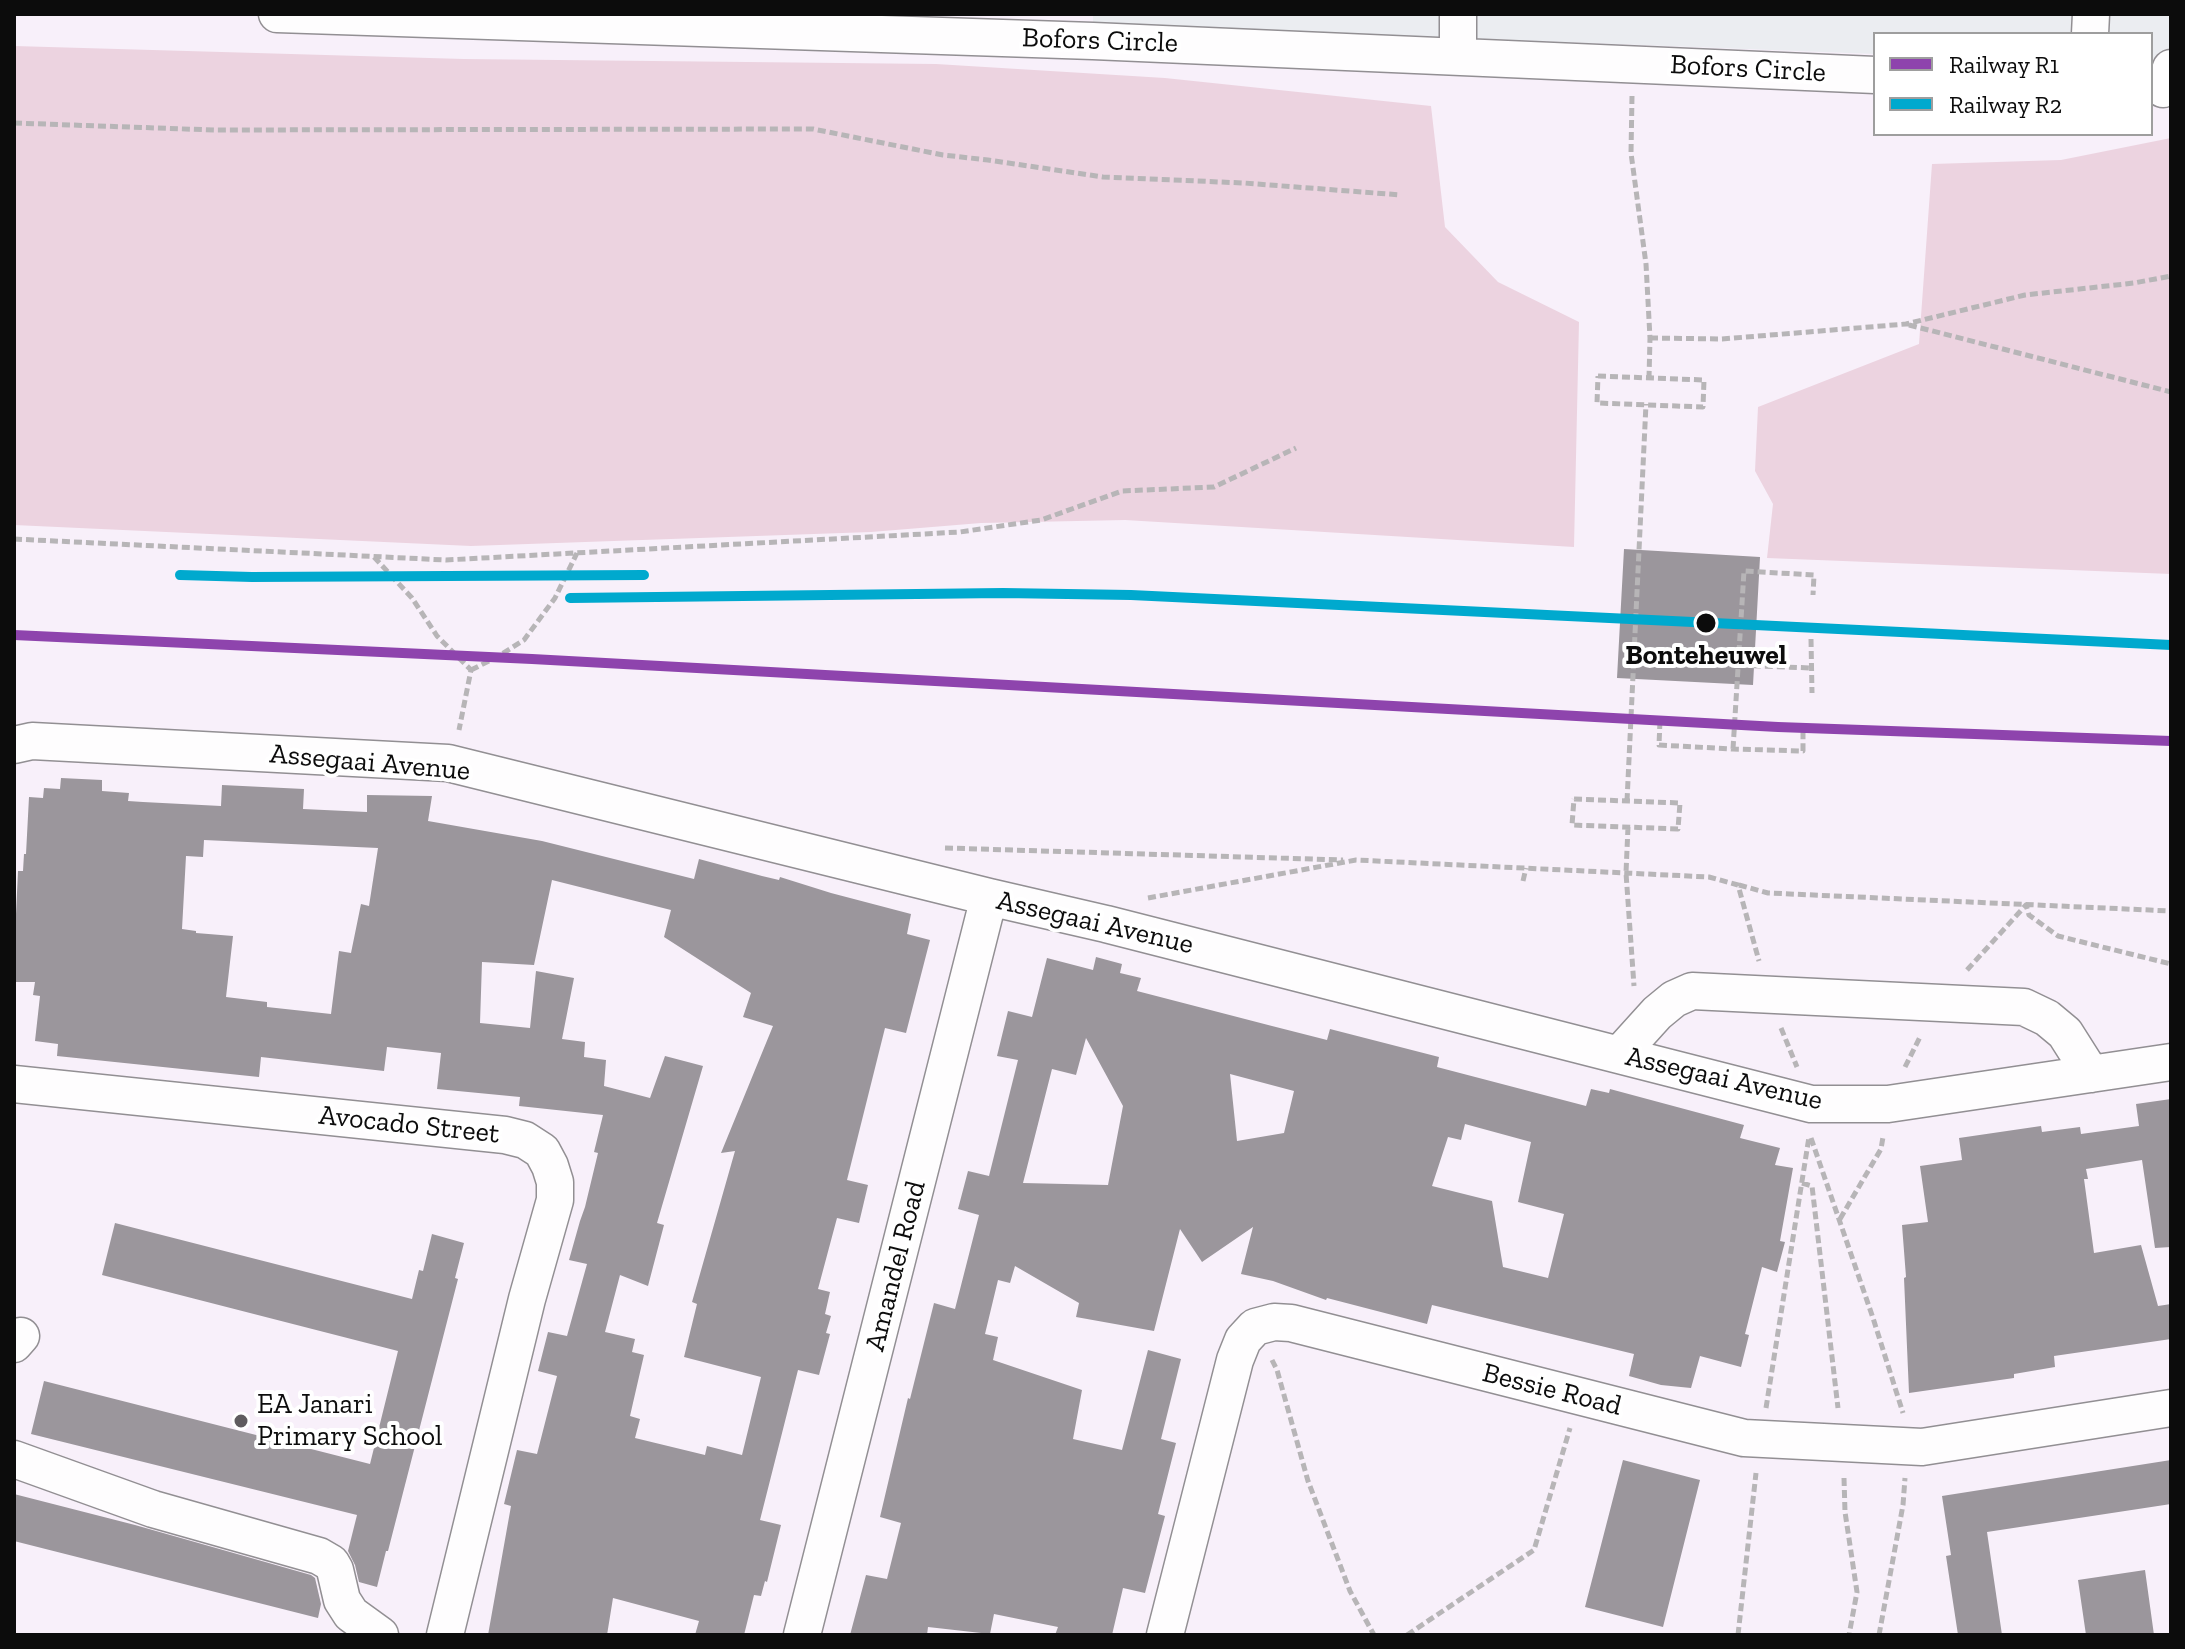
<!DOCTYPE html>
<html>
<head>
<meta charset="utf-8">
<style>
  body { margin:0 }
  #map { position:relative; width:2185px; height:1649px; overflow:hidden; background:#f8f0fa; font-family:"Zilla Slab",serif }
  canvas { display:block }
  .frame { position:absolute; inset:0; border:16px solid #0c0c0c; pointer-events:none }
  .legend { position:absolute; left:1873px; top:32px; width:280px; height:104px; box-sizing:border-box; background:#fff; border:2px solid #9e9e9e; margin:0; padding:10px 14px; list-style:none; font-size:24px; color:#0c0c0c }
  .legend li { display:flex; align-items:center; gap:16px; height:40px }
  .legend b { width:40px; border:2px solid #9e9e9e }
</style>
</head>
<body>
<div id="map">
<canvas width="2185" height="1649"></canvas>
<div class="frame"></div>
<ul class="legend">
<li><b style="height:10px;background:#8e44ad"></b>Railway R1</li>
<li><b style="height:10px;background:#00a9ce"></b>Railway R2</li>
</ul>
</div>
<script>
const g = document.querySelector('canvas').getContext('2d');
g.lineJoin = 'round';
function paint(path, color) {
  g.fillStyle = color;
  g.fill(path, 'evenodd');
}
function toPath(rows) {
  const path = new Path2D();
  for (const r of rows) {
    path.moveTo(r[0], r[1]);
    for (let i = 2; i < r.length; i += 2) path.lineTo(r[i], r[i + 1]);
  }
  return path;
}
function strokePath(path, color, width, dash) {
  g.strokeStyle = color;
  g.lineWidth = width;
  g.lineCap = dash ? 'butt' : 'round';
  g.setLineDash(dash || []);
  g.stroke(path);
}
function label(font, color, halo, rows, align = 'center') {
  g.font = font + ' "Zilla Slab",serif';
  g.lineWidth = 8;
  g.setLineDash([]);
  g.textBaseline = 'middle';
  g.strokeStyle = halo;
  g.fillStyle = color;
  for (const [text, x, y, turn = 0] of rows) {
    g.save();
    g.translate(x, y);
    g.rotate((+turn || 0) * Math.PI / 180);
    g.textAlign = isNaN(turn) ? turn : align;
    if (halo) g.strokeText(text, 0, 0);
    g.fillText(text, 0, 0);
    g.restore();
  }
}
const industrial = toPath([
  [1093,14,2171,14,2171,66,2151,65,2151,34,1875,34,1875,54,1093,24]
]);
const green = toPath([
  [14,46,464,59,936,64,1165,78,1431,106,1445,227,1498,282,1579,322,1574,547,1125,520,981,523,871,532,471,546,14,525],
  [2171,138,2171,574,1767,558,1773,504,1755,471,1758,407,1919,344,1932,164,2061,160]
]);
const building = toPath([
  [1624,549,1760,557,1753,685,1617,678],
  [61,778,102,780,102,791,129,793,128,801,143,802,221,806,222,785,304,789,303,809,367,812,367,795,432,796,428,821,542,841,694,879,699,859,762,876,779,880,780,877,831,893,911,914,907,934,930,940,906,1033,885,1028,847,1180,868,1185,859,1223,837,1218,818,1289,830,1292,825,1314,831,1316,826,1333,830,1334,819,1375,798,1370,760,1520,781,1525,767,1582,765,1581,761,1596,754,1595,744,1635,695,1635,699,1621,613,1598,607,1635,488,1635,511,1506,504,1504,517,1450,537,1454,557,1376,538,1371,548,1332,567,1336,587,1264,569,1260,580,1221,585,1207,598,1153,594,1152,603,1115,519,1106,520,1097,437,1089,441,1053,387,1047,384,1071,261,1057,259,1077,57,1056,58,1044,35,1041,40,996,33,995,35,982,14,982,14,914,16,914,18,871,23,871,24,854,26,854,29,797,43,798,44,788,60,789],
  [204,840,378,848,369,906,361,904,351,953,339,951,331,1014,267,1007,267,1002,226,997,233,936,196,933,196,931,182,929,186,856,203,857],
  [552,880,671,910,664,937,751,993,743,1017,773,1026,721,1153,735,1151,692,1302,697,1304,684,1357,761,1377,742,1455,707,1446,705,1455,635,1438,640,1419,630,1416,644,1355,632,1352,635,1339,605,1332,620,1275,648,1286,664,1225,657,1223,703,1066,665,1056,650,1098,604,1086,606,1060,584,1057,585,1042,562,1039,574,978,536,971,530,1028,480,1023,482,962,534,965],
  [1096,957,1122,964,1120,973,1141,978,1137,991,1272,1026,1327,1040,1330,1029,1439,1057,1437,1067,1586,1106,1591,1089,1609,1093,1610,1089,1744,1125,1740,1138,1780,1148,1775,1165,1793,1168,1780,1241,1785,1242,1777,1272,1762,1267,1745,1334,1749,1335,1741,1367,1700,1356,1691,1388,1661,1385,1629,1376,1634,1354,1432,1305,1427,1324,1327,1298,1326,1300,1273,1281,1241,1274,1253,1227,1202,1262,1180,1229,1154,1331,1076,1317,1079,1303,1015,1266,1010,1283,998,1280,985,1334,998,1337,993,1360,1082,1390,1073,1439,1122,1450,1148,1350,1181,1359,1161,1439,1176,1443,1158,1514,1165,1516,1145,1593,1123,1588,1112,1635,1055,1635,1058,1627,994,1614,990,1634,928,1627,927,1635,850,1635,866,1575,887,1579,901,1523,880,1517,908,1398,910,1399,934,1303,955,1309,979,1215,958,1209,968,1171,989,1176,1018,1060,997,1056,1008,1011,1032,1017,1047,958,1093,970],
  [1086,1038,1123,1106,1108,1185,1023,1183,1052,1069,1076,1075],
  [1230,1074,1294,1091,1284,1133,1237,1141],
  [1465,1124,1531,1142,1518,1202,1564,1214,1548,1278,1503,1267,1492,1201,1432,1186,1448,1137,1461,1140],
  [2171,1099,2171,1247,2155,1248,2142,1160,2086,1169,2088,1179,2084,1179,2094,1253,2141,1245,2158,1306,2171,1304,2171,1339,2054,1356,2055,1367,2014,1374,2014,1378,1909,1393,1904,1278,1906,1277,1902,1225,1928,1222,1920,1166,1962,1160,1959,1138,2041,1126,2042,1132,2080,1127,2081,1134,2139,1126,2136,1104],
  [115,1223,412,1299,419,1270,423,1271,432,1234,464,1243,455,1278,458,1279,388,1551,386,1551,377,1587,359,1582,355,1565,348,1551,357,1515,31,1434,44,1381,370,1464,398,1351,102,1275],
  [1623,1460,1700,1480,1663,1627,1585,1607],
  [2171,1460,2171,1504,1987,1532,2002,1635,1958,1635,1946,1556,1951,1555,1942,1496],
  [14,1494,135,1525,311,1575,315,1578,321,1604,318,1618,14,1541],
  [2145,1570,2154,1635,2086,1635,2078,1580]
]);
const path = toPath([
  [1632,96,1631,153,1646,264,1650,338,1649,378],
  [14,123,214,130,813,129,943,155,988,160,1103,177,1244,183,1401,195],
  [1909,325,2171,392],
  [1650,338,1722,339,1906,324,2025,295,2134,283,2171,276],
  [1598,376,1704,380,1703,407,1597,403,1598,376],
  [14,539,446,560,960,532,1041,520,1122,491,1214,487,1296,448],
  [374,557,412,598,437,636,471,670,459,730],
  [1811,639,1812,693],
  [1633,661,1811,668],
  [471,670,497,657,524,640,555,598,577,553],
  [1660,721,1659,745,1733,749,1803,751,1803,728],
  [1733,749,1744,571,1814,575,1813,595],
  [1574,799,1680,803,1678,829,1572,825,1574,799],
  [1627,801,1646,404],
  [1628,827,1626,873,1634,986],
  [945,848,1343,860],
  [1523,881,1526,868],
  [1739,885,1768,893,2171,911],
  [1148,898,1356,860,1709,877,1738,885,1759,961],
  [1967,970,2026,905,2029,915,2058,936,2171,964],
  [1781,1028,1797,1067],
  [1905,1067,1920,1037],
  [1811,1138,1873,1318,1903,1413],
  [1802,1183,1812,1186,1838,1408],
  [1840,1219,1881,1149,1883,1137],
  [1272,1360,1277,1370,1308,1481,1350,1591,1374,1635],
  [1766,1408,1809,1137],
  [1844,1478,1845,1512,1857,1592,1849,1635],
  [1407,1635,1534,1550,1570,1428],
  [1738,1635,1756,1473],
  [1879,1635,1903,1505,1905,1478]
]);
const minor = toPath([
  [277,14,1093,41,1875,75],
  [2090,34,2091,14],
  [1458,56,1458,14],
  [2163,89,2171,68],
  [14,745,32,741,448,763,989,897,1106,924,1811,1104,1888,1104,2171,1062],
  [1619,1055,1657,1013,1674,999,1692,991,2024,1007,2047,1018,2065,1033,2091,1074],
  [14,1084,505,1135,525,1140,542,1151,550,1166,555,1182,555,1200,527,1299,445,1635],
  [14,1344,21,1336],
  [14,1459,153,1509,319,1556,331,1563,335,1570,342,1600,351,1614,380,1635],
  [802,1635,989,897],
  [1165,1635,1235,1360,1243,1340,1255,1327,1274,1322,1291,1323,1744,1438,1922,1447,2171,1408]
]);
const rail1 = toPath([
  [14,635,532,659,1778,727,2171,741]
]);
const rail2 = toPath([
  [180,575,252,577,644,575],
  [570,598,1003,593,1131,595,2171,645]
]);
const markers = [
  [1706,623,11,"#0c0c0c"],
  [241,1421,8,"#5f5c5f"]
];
const streetNames = [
  ["Bofors Circle",1100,41,2],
  ["Bofors Circle",1748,69,3],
  ["Assegaai Avenue",370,763,5],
  ["Assegaai Avenue",1095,923,13],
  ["Assegaai Avenue",1724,1079,13],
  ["Avocado Street",409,1125,6],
  ["Amandel Road",896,1266,-76],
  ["Bessie Road",1552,1390,14]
];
const stopNames = [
  ["Bonteheuwel",1706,656]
];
const poiNames = [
  ["EA Janari",257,1405],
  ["Primary School",257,1437]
];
paint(industrial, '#ebedf1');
paint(green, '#ecd3e0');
paint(building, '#9b969c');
strokePath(minor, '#928f93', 39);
strokePath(path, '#b7b5b7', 5, [8, 4]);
strokePath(minor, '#fefdfe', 36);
strokePath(rail1, '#8e44ad', 10);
strokePath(rail2, '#00a9ce', 10);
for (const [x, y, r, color] of markers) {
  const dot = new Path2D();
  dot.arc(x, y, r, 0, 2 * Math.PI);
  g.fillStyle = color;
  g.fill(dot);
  strokePath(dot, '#fff', 3);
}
label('28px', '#0c0c0c', '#fff', streetNames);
label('bold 28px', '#0c0c0c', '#fff', stopNames);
label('28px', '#0c0c0c', '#fff', poiNames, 'left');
</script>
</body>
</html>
